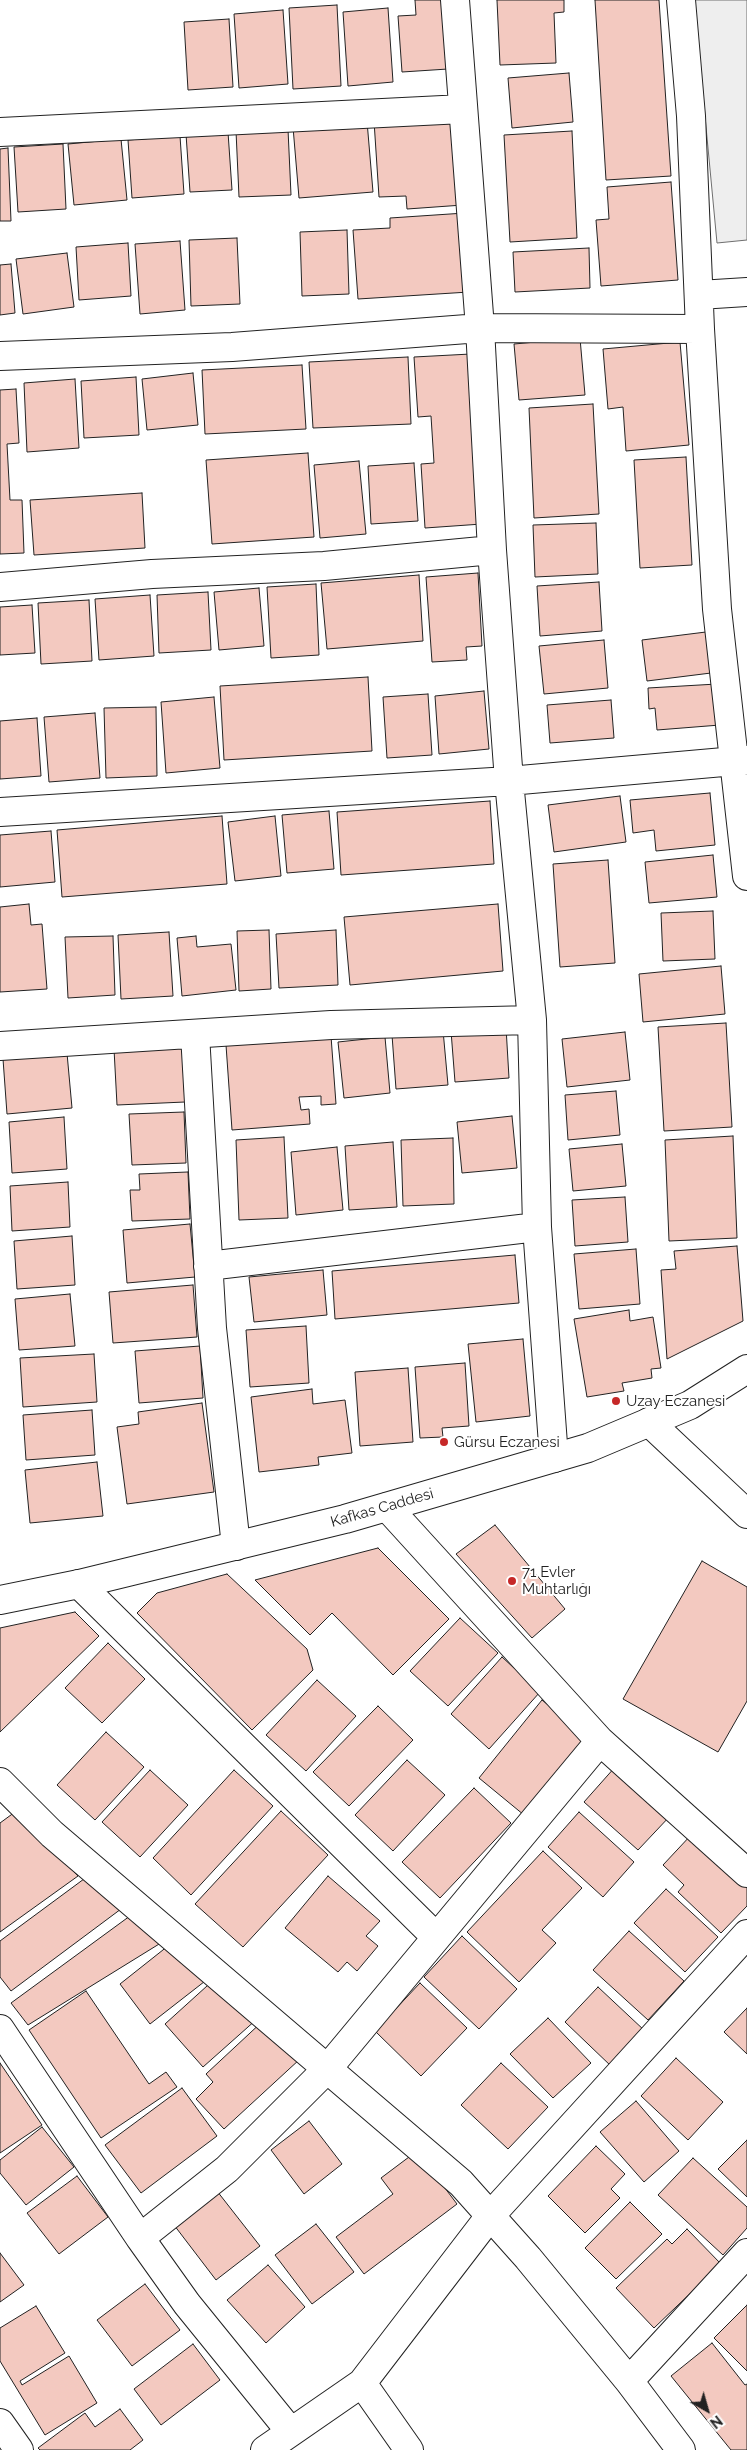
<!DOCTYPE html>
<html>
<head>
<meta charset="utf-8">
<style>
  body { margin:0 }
  #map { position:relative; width:747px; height:2450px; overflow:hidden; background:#fff; font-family:Raleway,sans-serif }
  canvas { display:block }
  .north { position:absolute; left:682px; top:2385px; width:50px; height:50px; -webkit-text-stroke:4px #fff; paint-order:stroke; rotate:142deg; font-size:14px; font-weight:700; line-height:20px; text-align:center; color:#222 }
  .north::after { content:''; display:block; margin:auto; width:18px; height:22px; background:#222; clip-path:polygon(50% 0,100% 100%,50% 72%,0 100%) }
</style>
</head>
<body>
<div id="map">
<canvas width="747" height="2450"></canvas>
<div class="north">N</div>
</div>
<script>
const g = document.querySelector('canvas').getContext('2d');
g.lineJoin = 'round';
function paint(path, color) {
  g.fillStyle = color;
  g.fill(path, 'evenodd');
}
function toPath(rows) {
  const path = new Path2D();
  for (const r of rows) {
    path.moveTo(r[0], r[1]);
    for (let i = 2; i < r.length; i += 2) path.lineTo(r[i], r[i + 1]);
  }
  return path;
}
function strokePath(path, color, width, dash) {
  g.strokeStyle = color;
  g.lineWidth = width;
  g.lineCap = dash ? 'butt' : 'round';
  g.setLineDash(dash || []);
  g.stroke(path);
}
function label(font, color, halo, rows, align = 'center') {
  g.font = font + ' Raleway,sans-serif';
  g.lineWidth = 4;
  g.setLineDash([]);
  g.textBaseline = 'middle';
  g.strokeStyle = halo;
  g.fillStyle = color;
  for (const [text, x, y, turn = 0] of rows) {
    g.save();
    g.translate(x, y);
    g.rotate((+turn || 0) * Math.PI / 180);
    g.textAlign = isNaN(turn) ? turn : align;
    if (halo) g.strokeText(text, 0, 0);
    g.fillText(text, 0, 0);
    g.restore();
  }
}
const green = toPath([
  [694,0,747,0,747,240,717,243,694,0]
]);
const building = toPath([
  [415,0,444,0,448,69,402,72,398,16,416,15,415,0],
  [497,0,564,0,564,12,554,13,556,63,500,65,497,0],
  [595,0,659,0,671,176,606,180,595,0],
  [337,5,341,86,293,89,289,8,337,5],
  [388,8,393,82,348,86,343,12,388,8],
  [283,10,288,84,239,88,234,14,283,10],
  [229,19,233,87,188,90,184,22,229,19],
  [569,73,573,122,512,128,508,78,569,73],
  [458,117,463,205,407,209,406,196,379,197,374,121,458,117],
  [367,121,373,192,299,198,293,127,367,121],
  [288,129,291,195,239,197,236,131,288,129],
  [572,131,577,238,510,242,504,135,572,131],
  [228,132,232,190,190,192,186,134,228,132],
  [180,136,184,194,132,198,128,140,180,136],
  [121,139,127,200,74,205,68,144,121,139],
  [63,144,66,209,18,212,14,147,63,144],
  [8,148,11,221,0,221,0,149,8,148],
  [671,182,678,280,601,286,596,220,609,219,607,187,671,182],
  [465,213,469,292,358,299,353,230,390,228,390,218,465,213],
  [347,230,349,294,302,296,300,232,347,230],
  [237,238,240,304,191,306,189,240,237,238],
  [180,241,185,310,140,314,135,244,180,241],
  [128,243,131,296,79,300,76,247,128,243],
  [589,248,590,288,515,292,513,252,589,248],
  [67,253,74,307,23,314,16,259,67,253],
  [11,264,15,313,0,315,0,265,11,264],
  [580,338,585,395,519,400,514,344,580,338],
  [680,342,689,445,626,451,623,407,608,409,603,349,680,342],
  [471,354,482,524,425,528,421,464,434,463,431,416,418,417,414,357,471,354],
  [408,357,411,424,313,428,309,362,408,357],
  [302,365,306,429,205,434,202,370,302,365],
  [193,373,198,425,147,430,142,379,193,373],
  [136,377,139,435,84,438,81,381,136,377],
  [75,379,79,448,27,452,24,383,75,379],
  [16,389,19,443,7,444,10,500,22,500,24,553,0,554,0,390,16,389],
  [593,404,599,514,534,518,529,408,593,404],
  [308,453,314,537,212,544,206,460,308,453],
  [686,457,692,565,640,568,634,460,686,457],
  [359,461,366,534,320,538,314,465,359,461],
  [414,463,418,521,371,524,368,466,414,463],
  [142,493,145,548,34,555,30,500,142,493],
  [596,523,598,574,535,577,533,525,596,523],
  [478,573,482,646,466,647,467,660,432,662,426,577,478,573],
  [419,575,423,641,327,649,321,583,419,575],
  [599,582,602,631,540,636,537,586,599,582],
  [316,584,319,655,271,658,267,587,316,584],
  [259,588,264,646,219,650,214,592,259,588],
  [208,592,211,650,159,653,157,595,208,592],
  [150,595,154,656,99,660,95,599,150,595],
  [89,600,92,661,41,664,38,603,89,600],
  [32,605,35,653,0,655,0,607,32,605],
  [706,632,711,673,647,681,642,640,706,632],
  [604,640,608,688,544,694,539,646,604,640],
  [368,677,372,751,224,760,220,686,368,677],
  [717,684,720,725,657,730,655,708,649,709,648,688,717,684],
  [484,691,489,749,439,754,435,696,484,691],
  [428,694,432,755,387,758,383,697,428,694],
  [214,697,220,768,166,773,161,702,214,697],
  [611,700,614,738,550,743,547,705,611,700],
  [156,707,157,776,106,778,104,708,156,707],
  [95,713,100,778,49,782,44,717,95,713],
  [37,718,41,776,0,779,0,721,37,718],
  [710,793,715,845,656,851,654,830,633,833,630,800,710,793],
  [620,796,626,842,554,852,548,805,620,796],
  [490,801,494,864,341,875,337,812,490,801],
  [329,811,334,869,287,873,282,815,329,811],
  [222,816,227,884,62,897,57,830,222,816],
  [275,816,281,876,235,881,228,822,275,816],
  [51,831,55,882,0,887,0,835,51,831],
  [713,855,717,897,649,903,645,862,713,855],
  [608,860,615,963,560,967,553,864,608,860],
  [29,904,31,925,42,924,47,989,0,992,0,907,29,904],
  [498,904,503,971,350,985,344,917,498,904],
  [713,911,715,959,663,961,661,913,713,911],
  [269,930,271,989,239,991,237,931,269,930],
  [336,930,338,985,279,988,276,934,336,930],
  [169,932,173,996,121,999,118,935,169,932],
  [113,936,115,995,68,998,65,937,113,936],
  [196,936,197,947,231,944,236,990,182,996,177,938,196,936],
  [721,966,725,1014,643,1022,639,974,721,966],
  [726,1023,732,1127,664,1131,658,1027,726,1023],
  [506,1027,509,1078,455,1082,451,1031,506,1027],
  [443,1030,448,1085,396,1089,392,1035,443,1030],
  [625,1032,630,1080,567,1087,562,1039,625,1032],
  [331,1036,336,1104,321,1105,321,1096,299,1097,301,1110,309,1109,310,1124,232,1130,226,1045,331,1036],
  [385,1037,390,1093,344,1098,338,1042,385,1037],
  [182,1045,185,1102,117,1105,114,1049,182,1045],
  [67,1053,72,1108,7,1114,3,1059,67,1053],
  [616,1091,620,1135,568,1140,565,1095,616,1091],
  [184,1112,186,1163,132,1165,129,1114,184,1112],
  [512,1116,517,1168,462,1173,457,1122,512,1116],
  [64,1117,67,1169,12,1173,9,1122,64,1117],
  [733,1136,737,1238,669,1241,665,1140,733,1136],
  [284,1137,288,1218,239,1220,236,1140,284,1137],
  [453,1138,454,1204,403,1206,401,1140,453,1138],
  [393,1142,397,1207,349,1210,345,1146,393,1142],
  [622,1144,626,1186,573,1191,569,1149,622,1144],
  [337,1147,343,1210,296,1215,291,1152,337,1147],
  [188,1172,190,1219,132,1221,130,1190,140,1190,139,1174,188,1172],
  [68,1182,70,1227,12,1231,10,1186,68,1182],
  [625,1197,628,1242,575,1246,572,1200,625,1197],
  [190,1224,195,1277,127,1283,123,1230,190,1224],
  [72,1236,75,1285,17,1289,14,1241,72,1236],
  [737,1246,743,1321,667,1359,661,1270,676,1269,674,1251,737,1246],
  [636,1249,640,1304,579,1309,574,1254,636,1249],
  [515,1255,519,1303,335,1319,332,1271,515,1255],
  [323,1270,327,1315,254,1322,249,1277,323,1270],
  [193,1285,197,1337,113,1343,109,1292,193,1285],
  [70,1294,75,1346,19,1350,15,1299,70,1294],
  [629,1310,630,1321,653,1317,661,1368,651,1369,652,1378,622,1383,624,1391,587,1397,574,1319,629,1310],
  [306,1326,309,1383,250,1387,246,1330,306,1326],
  [523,1339,530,1416,476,1422,468,1344,523,1339],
  [200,1346,203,1398,139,1403,135,1351,200,1346],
  [94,1354,97,1402,23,1407,20,1358,94,1354],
  [465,1363,469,1426,442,1428,443,1437,420,1438,415,1367,465,1363],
  [408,1368,413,1442,360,1446,355,1372,408,1368],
  [312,1389,313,1404,345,1400,352,1453,318,1457,319,1465,259,1472,251,1397,312,1389],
  [202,1403,214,1492,127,1504,117,1427,139,1424,138,1412,202,1403],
  [92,1410,95,1455,26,1460,23,1415,92,1410],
  [97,1462,103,1516,30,1523,25,1470,97,1462],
  [495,1525,565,1609,532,1638,456,1554,495,1525],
  [378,1548,449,1619,393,1675,332,1613,310,1635,255,1580,378,1548],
  [702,1561,747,1587,747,1701,718,1752,623,1699,702,1561],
  [227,1574,307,1649,313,1670,252,1730,137,1613,157,1593,227,1574],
  [75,1612,99,1636,0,1732,0,1628,75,1612],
  [460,1618,498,1653,448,1706,410,1671,460,1618],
  [108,1643,145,1679,102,1723,65,1688,108,1643],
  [502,1657,540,1692,489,1749,451,1714,502,1657],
  [317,1680,356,1716,306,1771,266,1735,317,1680],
  [542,1700,587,1737,524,1815,479,1778,542,1700],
  [378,1706,413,1740,349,1806,313,1772,378,1706],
  [106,1732,144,1767,95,1820,57,1785,106,1732],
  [407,1760,445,1795,393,1851,355,1815,407,1760],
  [616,1766,671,1815,638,1850,584,1802,616,1766],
  [150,1770,188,1805,140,1857,102,1822,150,1770],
  [234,1770,273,1806,191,1895,153,1858,234,1770],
  [474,1788,511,1823,440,1898,402,1862,474,1788],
  [281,1811,328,1855,243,1947,195,1904,281,1811],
  [15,1812,78,1876,0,1932,0,1823,15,1812],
  [579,1812,634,1862,603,1897,548,1847,579,1812],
  [692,1834,747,1885,747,1906,721,1933,678,1892,684,1885,663,1865,692,1834],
  [543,1851,582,1888,542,1930,556,1943,519,1982,467,1932,543,1851],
  [88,1876,121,1909,11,1991,0,1977,0,1941,88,1876],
  [328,1876,380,1921,366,1936,378,1946,357,1971,347,1962,338,1972,285,1928,328,1876],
  [666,1889,718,1937,685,1972,634,1923,666,1889],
  [134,1913,164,1941,28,2025,11,2003,134,1913],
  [629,1931,684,1981,648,2020,593,1970,629,1931],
  [462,1936,517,1989,479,2029,424,1977,462,1936],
  [173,1942,209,1978,150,2024,120,1984,173,1942],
  [218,1976,257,2019,203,2067,165,2024,218,1976],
  [420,1983,467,2028,421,2076,375,2031,420,1983],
  [598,1987,645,2031,612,2067,565,2022,598,1987],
  [86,1991,149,2084,166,2072,177,2087,101,2138,29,2030,86,1991],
  [747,2008,747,2054,724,2032,747,2008],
  [548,2018,591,2063,553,2098,510,2054,548,2018],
  [264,2020,300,2059,224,2129,196,2099,213,2082,206,2074,264,2020],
  [676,2058,723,2102,688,2140,641,2096,676,2058],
  [0,2063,42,2125,0,2153,0,2063],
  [501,2063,548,2107,508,2149,461,2105,501,2063],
  [182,2088,217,2136,141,2193,105,2145,182,2088],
  [636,2101,679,2151,644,2182,600,2132,636,2101],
  [309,2121,342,2164,304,2194,271,2150,309,2121],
  [42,2127,74,2167,26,2205,0,2173,0,2160,42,2127],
  [747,2140,747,2197,718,2169,747,2140],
  [596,2146,625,2174,611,2189,620,2198,585,2233,548,2196,596,2146],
  [417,2151,457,2204,364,2274,336,2237,393,2194,381,2178,417,2151],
  [693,2158,747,2207,747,2228,723,2255,658,2195,693,2158],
  [77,2176,108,2217,59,2254,27,2213,77,2176],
  [217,2191,260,2246,216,2280,174,2225,217,2191],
  [630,2202,662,2234,616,2279,585,2248,630,2202],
  [316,2224,354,2272,312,2304,275,2255,316,2224],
  [687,2229,721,2264,654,2328,616,2288,667,2239,672,2244,687,2229],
  [0,2253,24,2285,0,2302,0,2253],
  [268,2265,305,2307,266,2343,227,2300,268,2265],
  [145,2284,180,2330,132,2366,97,2320,145,2284],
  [747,2305,747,2371,714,2338,747,2305],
  [36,2306,65,2353,20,2381,22,2385,69,2356,97,2403,45,2435,0,2361,0,2328,36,2306],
  [712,2343,745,2385,747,2384,747,2450,731,2450,671,2376,712,2343],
  [193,2344,220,2380,161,2425,134,2389,193,2344],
  [120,2409,143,2440,130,2450,40,2450,38,2448,85,2413,95,2427,120,2409]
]);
const street = toPath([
  [455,0,480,328,492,550,509,781,532,1020,537,1227,554,1458],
  [681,0,691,116,700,329],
  [0,132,463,109],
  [699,295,747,292],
  [0,356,232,347,480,328,700,329,717,609,747,876],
  [0,587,152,574,324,566,492,550],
  [0,812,509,781,747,760],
  [195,1034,212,1328,236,1546],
  [0,1046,331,1025,532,1020],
  [208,1266,537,1227],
  [649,1422,747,1514],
  [79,1584,436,1937],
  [600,1741,747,1873],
  [0,1782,52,1834,461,2183,528,2258,629,2381,747,2253],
  [0,2029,140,2238,187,2304,290,2431],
  [140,2238,227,2169,328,2068,600,1741,387,1507],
  [629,2381,681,2450],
  [362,2383,409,2450],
  [0,2423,19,2450],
  [265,2450,362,2383,490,2216,747,1934]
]);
const secondary = toPath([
  [0,1600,79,1584,345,1519,588,1448,690,1405,747,1369]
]);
const markers = [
  [616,1401,5,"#c62828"],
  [444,1442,5,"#c62828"],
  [512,1581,5,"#c62828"]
];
const poiNames = [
  ["Uzay Eczanesi",626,1401],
  ["Gürsu Eczanesi",454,1442],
  ["71 Evler",522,1572],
  ["Muhtarlığı",522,1589]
];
const streetNames = [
  ["Kafkas Caddesi",382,1508,-16]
];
paint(green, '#eee');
strokePath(green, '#6f6f6f', 1);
paint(building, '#f3c9c0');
strokePath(building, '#222', 1);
strokePath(street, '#222', 30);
strokePath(secondary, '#222', 30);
strokePath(street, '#fff', 28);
strokePath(secondary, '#fff', 28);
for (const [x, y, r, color] of markers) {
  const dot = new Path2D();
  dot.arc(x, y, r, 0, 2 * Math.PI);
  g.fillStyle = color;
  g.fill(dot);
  strokePath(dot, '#fff', 2);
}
label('15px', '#222', '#fff', poiNames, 'left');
label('15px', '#222', '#fff', streetNames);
</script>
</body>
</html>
